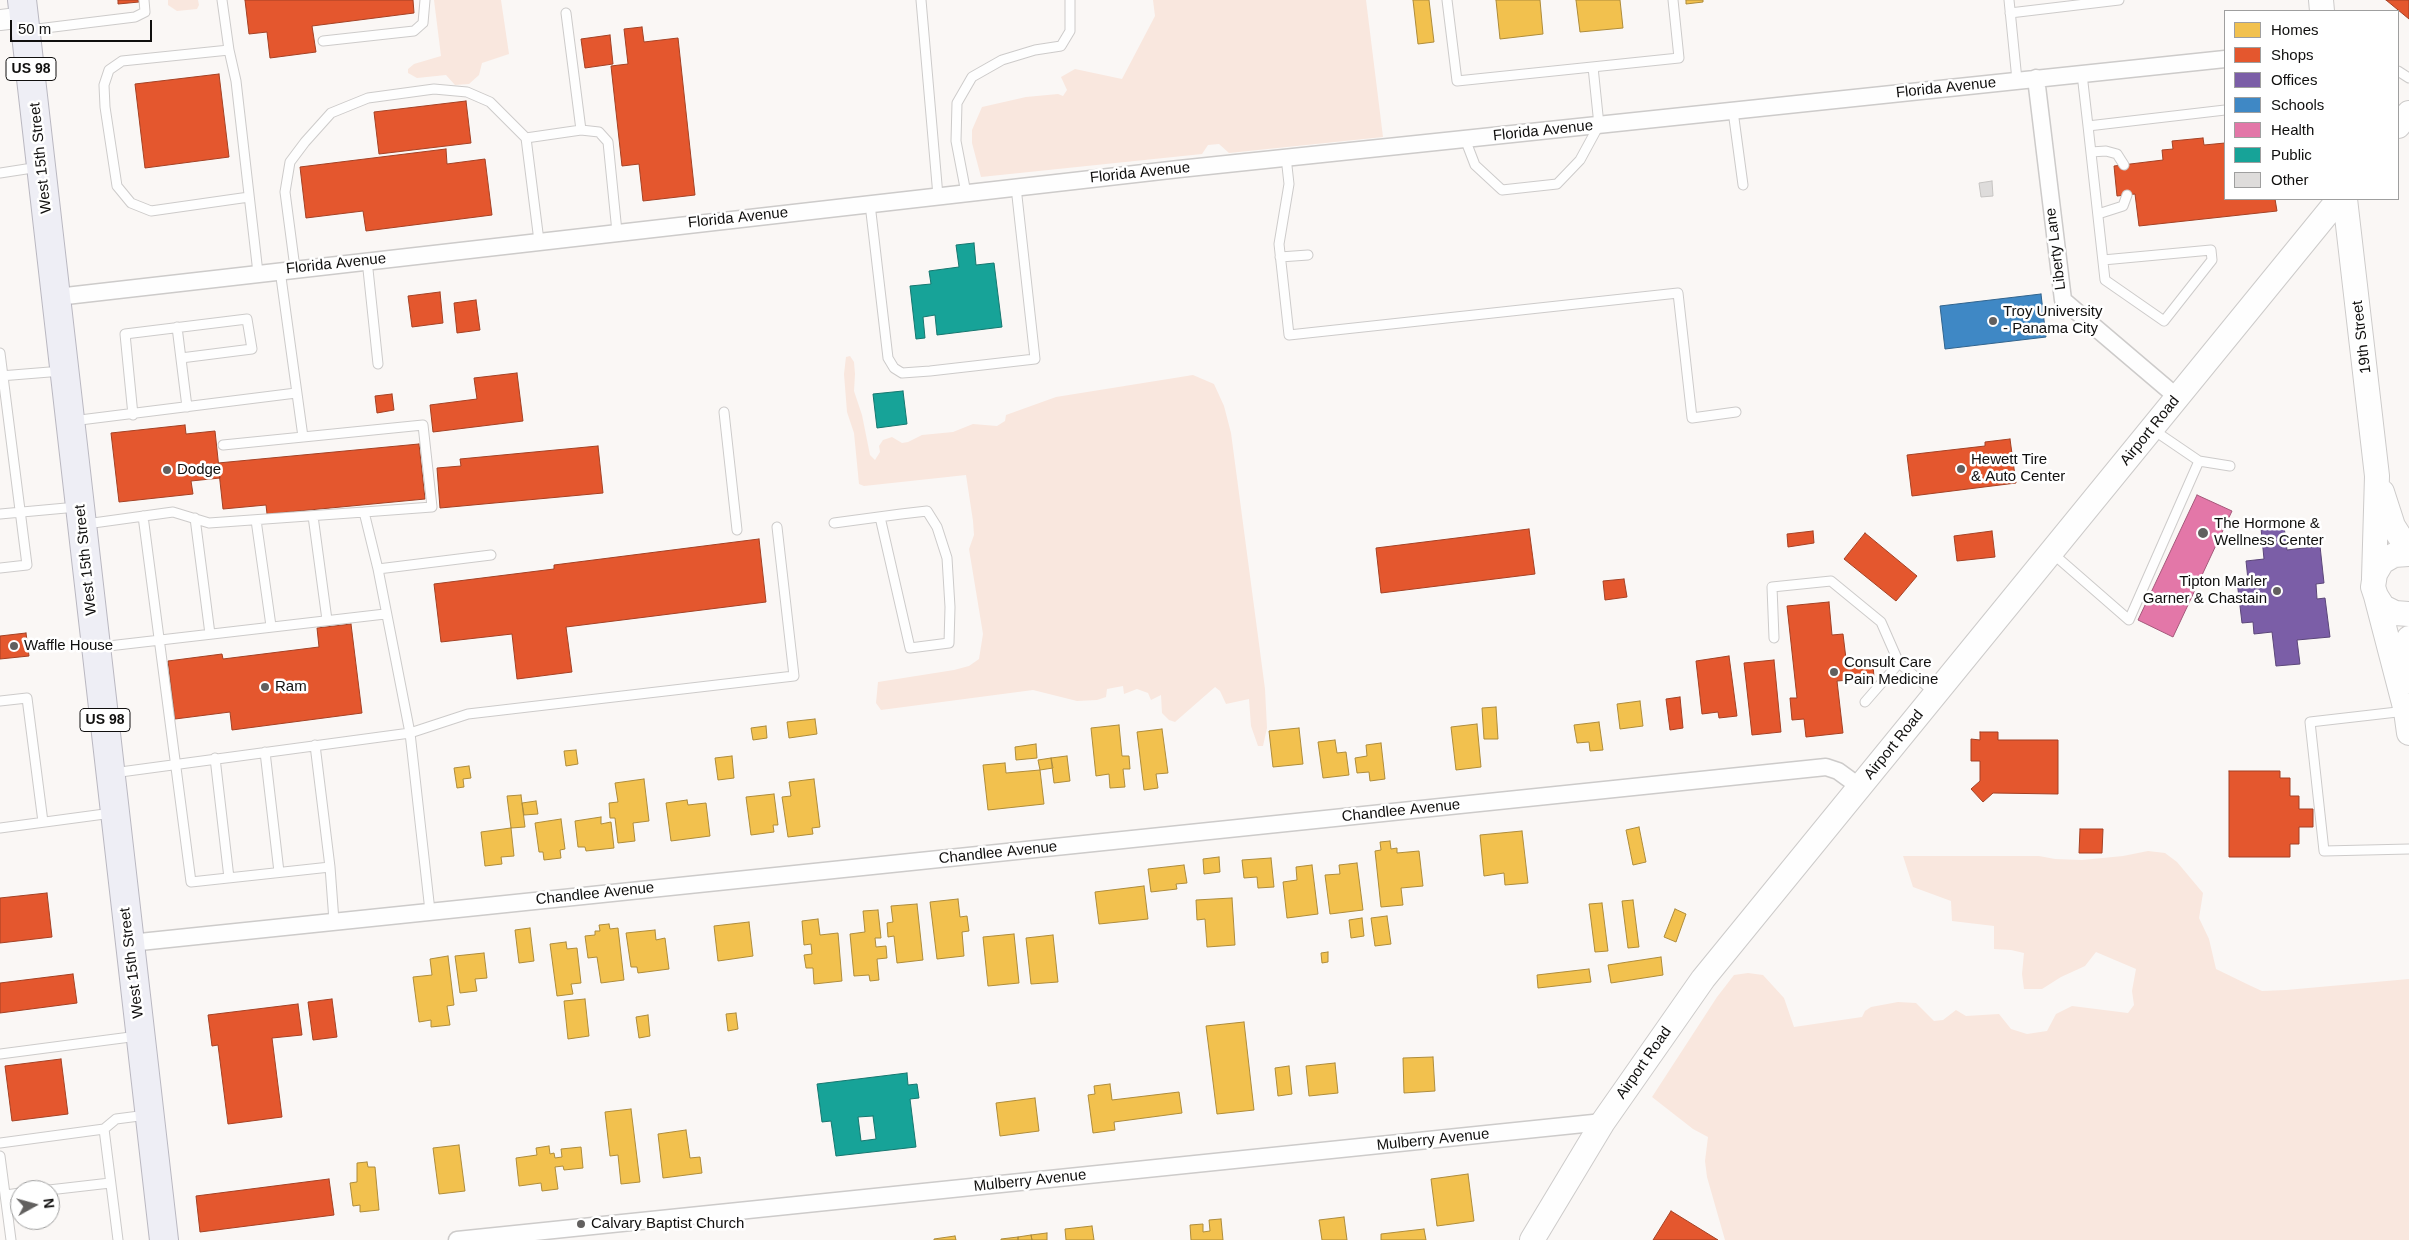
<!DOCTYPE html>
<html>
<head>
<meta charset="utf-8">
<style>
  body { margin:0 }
  #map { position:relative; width:2409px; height:1240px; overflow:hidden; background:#faf7f5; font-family:Helvetica,sans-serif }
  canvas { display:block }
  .legend { position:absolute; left:2224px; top:10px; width:175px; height:190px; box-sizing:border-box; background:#fff; border:1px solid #9f9f9f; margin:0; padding:6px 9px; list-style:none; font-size:15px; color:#100f0e }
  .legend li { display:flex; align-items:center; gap:10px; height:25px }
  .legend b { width:25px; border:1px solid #9f9f9f }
  .north { position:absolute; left:10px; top:1180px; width:50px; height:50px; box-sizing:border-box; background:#fff; border:1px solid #9f9f9f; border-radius:50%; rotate:83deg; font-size:14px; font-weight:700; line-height:20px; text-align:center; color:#100f0e }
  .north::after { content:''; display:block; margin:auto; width:18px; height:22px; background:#62605f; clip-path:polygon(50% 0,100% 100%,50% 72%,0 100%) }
  .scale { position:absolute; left:10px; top:20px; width:142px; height:22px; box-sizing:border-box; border:2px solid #100f0e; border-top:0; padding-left:6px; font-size:15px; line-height:18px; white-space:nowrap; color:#100f0e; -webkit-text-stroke:4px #fff; paint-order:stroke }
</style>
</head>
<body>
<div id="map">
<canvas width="2409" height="1240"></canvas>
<ul class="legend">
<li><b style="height:14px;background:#f2c14e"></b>Homes</li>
<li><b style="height:14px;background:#e4572e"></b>Shops</li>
<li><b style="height:14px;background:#7b5ea7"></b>Offices</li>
<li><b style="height:14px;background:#3f88c5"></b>Schools</li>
<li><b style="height:14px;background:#e377a8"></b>Health</li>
<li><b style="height:14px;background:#17a398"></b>Public</li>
<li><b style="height:14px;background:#dedcdb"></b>Other</li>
</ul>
<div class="north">N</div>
<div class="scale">50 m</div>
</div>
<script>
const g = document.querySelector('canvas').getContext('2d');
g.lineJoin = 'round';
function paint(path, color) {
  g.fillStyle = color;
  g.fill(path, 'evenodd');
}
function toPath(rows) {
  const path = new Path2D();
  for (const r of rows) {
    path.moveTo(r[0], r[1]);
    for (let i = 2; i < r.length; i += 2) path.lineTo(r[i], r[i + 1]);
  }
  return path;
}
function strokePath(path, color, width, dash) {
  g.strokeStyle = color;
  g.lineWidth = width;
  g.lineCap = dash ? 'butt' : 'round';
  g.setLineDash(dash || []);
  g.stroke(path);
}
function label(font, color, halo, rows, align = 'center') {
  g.font = font + ' Helvetica,sans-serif';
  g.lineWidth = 5;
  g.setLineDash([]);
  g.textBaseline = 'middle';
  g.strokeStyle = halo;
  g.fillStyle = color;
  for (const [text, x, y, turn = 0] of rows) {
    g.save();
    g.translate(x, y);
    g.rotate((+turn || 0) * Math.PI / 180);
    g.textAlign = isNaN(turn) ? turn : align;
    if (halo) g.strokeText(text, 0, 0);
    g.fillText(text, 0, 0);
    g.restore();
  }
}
const green = toPath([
  [168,0,198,0,199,5,197,9,177,11,168,5],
  [434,0,501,0,509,54,482,63,479,75,469,84,455,85,446,75,417,78,408,73,408,69,414,64,441,56],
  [1153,0,1366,0,1383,137,1229,153,1219,144,1208,145,1202,154,981,177,972,143,972,130,982,107,1026,97,1058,94,1063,96,1067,90,1061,77,1075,69,1122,79,1155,16],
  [850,356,854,362,855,374,854,391,862,415,870,455,875,460,880,452,879,446,883,440,892,437,902,443,908,442,922,435,953,432,973,424,997,426,1005,421,1006,415,1056,397,1193,375,1214,384,1224,406,1231,433,1265,689,1267,728,1263,746,1258,746,1251,726,1249,699,1226,704,1220,691,1215,687,1175,722,1169,720,1162,713,1161,695,1151,700,1148,693,1137,689,1124,694,1123,686,1107,689,1106,697,1097,700,1077,701,1033,690,881,710,876,703,878,682,954,670,969,666,979,659,983,634,969,549,974,535,973,521,966,475,864,486,859,484,854,433,847,412,844,374,846,357],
  [2148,851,2165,853,2177,862,2203,893,2199,918,2209,939,2216,969,2251,986,2262,991,2286,990,2409,979,2409,1240,1725,1240,1707,1177,1705,1161,1708,1137,1693,1129,1652,1097,1717,997,1734,975,1748,973,1763,975,1784,998,1794,1027,1862,1017,1865,1011,1871,1007,1898,1002,1916,1003,1934,1021,1943,1020,1956,1010,1966,1016,1999,1014,2011,1029,2027,1034,2047,1031,2056,1014,2072,1006,2128,1013,2134,1005,2132,991,2136,969,2096,952,2085,966,2061,977,2042,989,2024,989,2022,974,2024,953,2011,950,1994,949,1994,926,1952,921,1951,901,1913,887,1903,856,2039,856,2055,859,2082,860,2123,856]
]);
const homes = toPath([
  [1413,0,1429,0,1434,42,1418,44,1413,0],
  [1496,0,1540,0,1543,34,1500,39,1496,0],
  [1576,0,1620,0,1623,28,1580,32,1576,0],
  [1686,0,1703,0,1703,2,1686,4,1686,0],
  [1640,701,1643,726,1620,729,1617,704,1640,701],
  [1496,707,1498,739,1484,739,1482,708,1496,707],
  [815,719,817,734,789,738,787,722,815,719],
  [1599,722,1603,750,1590,751,1589,742,1577,743,1574,725,1599,722],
  [1477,724,1481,767,1456,770,1451,727,1477,724],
  [1119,725,1122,756,1129,756,1130,769,1123,769,1125,787,1110,788,1109,774,1096,776,1091,728,1119,725],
  [766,726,767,738,753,740,751,728,766,726],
  [1299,728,1303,764,1273,767,1269,731,1299,728],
  [1162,729,1168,773,1156,774,1158,788,1144,790,1137,732,1162,729],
  [1335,740,1337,753,1346,752,1349,775,1323,778,1318,742,1335,740],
  [1381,743,1385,779,1370,781,1369,772,1357,773,1355,758,1367,756,1366,745,1381,743],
  [1036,744,1037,758,1016,760,1015,747,1036,744],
  [576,750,578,764,566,766,564,751,576,750],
  [732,756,734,778,718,780,715,758,732,756],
  [1067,756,1070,781,1054,783,1051,758,1067,756],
  [1051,758,1053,768,1040,770,1038,760,1051,758],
  [1005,763,1006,773,1040,770,1044,804,988,810,983,765,1005,763],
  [469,766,471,778,463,779,464,787,457,788,454,768,469,766],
  [644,779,649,821,633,823,635,841,618,843,615,818,610,818,609,803,618,802,615,783,644,779],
  [814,779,820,827,812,828,813,834,788,837,782,797,791,796,789,782,814,779],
  [774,794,778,825,773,825,774,832,751,835,746,797,774,794],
  [521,795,525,827,511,828,507,796,521,795],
  [687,800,688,805,706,803,710,836,671,841,666,803,687,800],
  [536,801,538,814,524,815,522,803,536,801],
  [601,817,601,824,611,822,614,848,586,851,585,847,578,847,575,821,601,817],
  [561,819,565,849,560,850,561,858,544,860,543,852,539,852,535,823,561,819],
  [1639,827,1646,862,1633,865,1626,830,1639,827],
  [511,828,514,856,501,857,502,864,485,866,481,832,511,828],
  [1522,831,1528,883,1505,885,1504,873,1484,876,1480,835,1522,831],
  [1390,841,1391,849,1397,848,1397,853,1419,851,1423,886,1401,888,1403,905,1381,907,1375,851,1381,850,1380,842,1390,841],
  [1219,857,1220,872,1204,874,1203,859,1219,857],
  [1271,858,1274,887,1258,888,1257,877,1244,878,1242,860,1271,858],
  [1357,863,1363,910,1330,914,1325,875,1340,874,1339,865,1357,863],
  [1184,865,1187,883,1176,884,1177,889,1151,892,1148,869,1184,865],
  [1312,865,1318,914,1287,918,1283,882,1297,880,1296,867,1312,865],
  [1144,886,1148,919,1099,924,1095,892,1144,886],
  [1232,898,1235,945,1207,947,1205,919,1197,920,1196,900,1232,898],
  [958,899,960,917,967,916,969,931,962,932,964,956,937,959,930,902,958,899],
  [1633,900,1639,947,1628,948,1622,901,1633,900],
  [1602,903,1608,951,1595,952,1589,904,1602,903],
  [917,904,923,960,897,963,894,936,888,937,887,923,893,922,891,906,917,904],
  [1675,909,1686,914,1676,942,1664,937,1675,909],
  [878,910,881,938,875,938,876,947,886,946,887,958,877,959,879,980,870,981,869,975,854,976,850,934,865,932,863,911,878,910],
  [1387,916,1391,944,1375,946,1371,918,1387,916],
  [1362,918,1364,936,1351,938,1349,920,1362,918],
  [818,919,820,935,838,933,842,981,814,984,813,968,806,968,804,955,812,954,811,944,804,945,802,921,818,919],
  [749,922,753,956,718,961,714,926,749,922],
  [609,924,610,929,618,928,624,980,601,983,597,957,588,958,585,936,595,935,595,931,600,931,599,925,609,924],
  [530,928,534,961,519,963,515,930,530,928],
  [655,930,656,940,665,938,669,969,638,973,637,967,631,967,626,933,655,930],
  [1014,934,1019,983,988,986,983,937,1014,934],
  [1053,935,1058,982,1031,984,1026,938,1053,935],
  [566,942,567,949,577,948,581,983,571,984,573,994,557,996,550,944,566,942],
  [1328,952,1328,962,1322,963,1321,953,1328,952],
  [484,953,487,978,475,979,477,991,460,993,455,956,484,953],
  [448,956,454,1005,447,1006,450,1025,431,1027,431,1020,419,1022,413,977,432,975,430,959,448,956],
  [1661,957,1663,975,1611,983,1608,965,1661,957],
  [1589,969,1591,982,1538,988,1537,975,1589,969],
  [585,999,589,1036,568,1039,564,1001,585,999],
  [736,1013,738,1029,728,1031,726,1014,736,1013],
  [648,1015,650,1036,639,1038,636,1017,648,1015],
  [1244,1022,1254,1110,1217,1114,1206,1026,1244,1022],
  [1433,1057,1435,1091,1404,1093,1403,1058,1433,1057],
  [1335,1063,1338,1093,1309,1096,1306,1066,1335,1063],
  [1289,1066,1292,1094,1278,1096,1275,1068,1289,1066],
  [1110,1084,1112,1100,1179,1092,1182,1113,1114,1122,1115,1130,1093,1133,1088,1095,1095,1094,1094,1086,1110,1084],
  [1035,1098,1039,1131,1000,1136,996,1103,1035,1098],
  [631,1109,640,1182,621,1184,618,1155,610,1156,605,1112,631,1109],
  [686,1130,690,1158,700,1157,702,1173,663,1178,658,1134,686,1130],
  [459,1145,465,1191,439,1194,433,1148,459,1145],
  [549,1146,550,1154,554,1153,555,1158,562,1157,561,1149,581,1147,583,1168,564,1170,563,1166,555,1167,558,1189,542,1191,541,1183,519,1186,516,1158,537,1155,536,1148,549,1146],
  [367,1162,368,1167,375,1167,379,1210,360,1212,360,1205,353,1206,350,1183,357,1182,357,1163,367,1162],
  [1468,1174,1474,1221,1437,1226,1431,1179,1468,1174],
  [1344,1217,1347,1240,1322,1240,1319,1220,1344,1217],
  [1221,1219,1223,1240,1191,1240,1190,1225,1203,1224,1203,1232,1210,1231,1209,1220,1221,1219],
  [1092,1226,1094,1240,1066,1240,1065,1229,1092,1226],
  [1424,1229,1426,1240,1381,1240,1381,1234,1424,1229],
  [1047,1233,1047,1240,1032,1240,1031,1235,1047,1233],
  [1031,1235,1032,1240,1018,1240,1018,1237,1031,1235],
  [955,1236,956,1240,934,1240,934,1239,955,1236],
  [1018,1237,1018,1240,1001,1240,1001,1239,1018,1237]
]);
const shops = toPath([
  [118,0,138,0,139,2,118,4,118,0],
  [245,0,413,0,414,13,312,26,316,52,270,58,267,32,249,34,245,0],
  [2386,0,2409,0,2409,19,2386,0],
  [642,27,644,42,678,38,695,195,643,201,639,164,622,166,611,66,628,64,624,29,642,27],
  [610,35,613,64,585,68,581,39,610,35],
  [219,74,229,157,145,168,135,84,219,74],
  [466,101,471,143,379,154,374,112,466,101],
  [2203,138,2204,145,2225,143,2225,199,2275,199,2277,211,2139,226,2135,194,2117,196,2114,166,2163,160,2162,150,2173,149,2172,141,2203,138],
  [446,149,447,164,485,159,492,215,366,231,363,211,306,218,300,167,446,149],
  [440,292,443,323,412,327,408,296,440,292],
  [476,300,480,330,457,333,454,303,476,300],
  [517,373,523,421,433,432,430,405,477,399,474,378,517,373],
  [392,394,394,410,377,413,375,396,392,394],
  [185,425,186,434,215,431,220,478,191,481,193,494,119,502,111,433,185,425],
  [2010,439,2016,483,1912,496,1907,455,1985,446,1985,442,2010,439],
  [419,444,425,499,267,514,266,505,223,509,218,463,419,444],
  [598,446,603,493,440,508,437,468,461,466,460,459,598,446],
  [1529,529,1535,574,1381,593,1376,548,1529,529],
  [1813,531,1814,543,1788,547,1787,534,1813,531],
  [1992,531,1995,557,1957,561,1954,536,1992,531],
  [1865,533,1917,576,1896,601,1844,559,1865,533],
  [759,539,766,602,566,627,572,672,517,679,512,634,441,642,434,584,554,569,554,565,759,539],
  [1624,579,1627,597,1605,600,1603,581,1624,579],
  [1829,602,1832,635,1843,634,1847,667,1873,664,1874,678,1837,681,1843,733,1806,737,1804,719,1792,720,1790,698,1797,698,1787,606,1829,602],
  [351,624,362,713,232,730,230,712,175,719,168,661,222,654,223,659,319,647,317,628,351,624],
  [26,633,29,656,0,659,0,636,26,633],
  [1729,656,1737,716,1719,718,1718,712,1702,714,1696,661,1729,656],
  [1774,660,1781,732,1752,735,1744,663,1774,660],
  [1680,697,1683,728,1670,730,1666,699,1680,697],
  [1980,732,1998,732,1998,740,2058,740,2058,794,1993,793,1983,802,1971,789,1980,781,1980,761,1971,761,1971,739,1980,740,1980,732],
  [2229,771,2280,771,2280,778,2290,778,2290,796,2299,796,2299,809,2313,809,2313,827,2299,827,2299,844,2290,844,2290,857,2229,857,2229,771],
  [2080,829,2103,829,2102,853,2079,853,2080,829],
  [47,893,52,937,0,943,0,898,47,893],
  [73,974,77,1003,0,1013,0,983,73,974],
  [332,999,337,1037,313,1040,308,1002,332,999],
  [298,1004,302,1035,272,1038,282,1117,228,1124,218,1045,212,1046,208,1015,298,1004],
  [61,1059,68,1114,12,1121,5,1066,61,1059],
  [329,1179,334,1215,200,1232,196,1196,329,1179],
  [1671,1211,1718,1240,1653,1240,1671,1211]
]);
const offices = toPath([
  [2284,526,2287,550,2320,546,2324,583,2316,584,2317,599,2325,598,2330,637,2297,640,2300,664,2276,666,2272,632,2254,634,2253,622,2242,623,2237,581,2248,580,2246,561,2264,559,2261,528,2284,526]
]);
const schools = toPath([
  [2041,294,2046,337,1945,349,1940,306,2041,294]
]);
const health = toPath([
  [2197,495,2232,511,2173,637,2138,620,2197,495]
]);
const public = toPath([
  [974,243,976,265,994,263,1002,327,937,335,935,315,923,317,925,338,916,339,910,286,931,284,929,271,959,267,956,245,974,243],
  [903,391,907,424,877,428,873,394,903,391],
  [907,1073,908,1085,917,1084,919,1098,910,1099,916,1147,836,1156,831,1121,822,1122,817,1084,907,1073],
  [873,1116,876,1139,861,1141,858,1117,873,1116]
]);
const building = toPath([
  [1992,181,1993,196,1981,197,1979,183,1992,181]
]);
const service = toPath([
  [222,0,229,50],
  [921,0,938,196],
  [1447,0,1457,81,1679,58,1673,0],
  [2009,0,2017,80],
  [566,13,581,130],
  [2010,13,2119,0],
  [29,30,135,17,145,12,144,0],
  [323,41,414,31,423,23,425,0],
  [2398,71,2409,78],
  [2082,74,2088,126],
  [1733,111,1743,185],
  [526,138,581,130,599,132,608,142,617,232],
  [1465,139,1475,165,1502,190,1557,184,1580,160,1599,125,1593,67],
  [2091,152,2106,151,2117,154,2124,165],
  [1286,157,1289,184,1279,244,1289,335,1678,293,1692,418,1736,412],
  [0,173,39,167],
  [966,193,956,141,957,103,972,77,1002,60,1035,50,1061,46,1070,31,1070,0],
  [249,197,151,211,131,203,117,186,105,107,104,85,109,70,122,61,229,50,236,81,258,273],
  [870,204,888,358,894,368,902,373,930,371,1035,359,1016,187],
  [2098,214,2123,206,2127,195],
  [1280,257,1308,255],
  [367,260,378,364],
  [2103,260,2211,250,2212,260,2164,321,2105,280,2088,126,2225,110],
  [295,268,285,192,290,162,305,142,331,113,368,98,434,89,467,92,490,102,526,138,539,241],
  [280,270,303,437],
  [177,327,187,407],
  [0,353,27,565,0,568],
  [0,376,62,371],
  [724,412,737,530],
  [133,415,125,334,247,319,252,349,181,358],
  [72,421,296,393],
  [2152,429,2199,461,2230,466],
  [223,445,423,425,432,507,364,512],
  [0,514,77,507],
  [143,516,191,882,330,867,334,921],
  [313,516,327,620],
  [195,518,210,634],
  [256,520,271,626],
  [834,523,901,514,927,511,937,527,947,558,950,607,949,643,910,648,880,517],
  [86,524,173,512,209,523,364,512,378,569],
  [2051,552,2129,620,2199,461],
  [1774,638,1772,587,1831,581,1881,622,1899,663,1935,693],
  [100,647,385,614],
  [0,701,27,698,43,822],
  [1865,702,1899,663],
  [2406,711,2310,722,2324,851,2409,849],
  [315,745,330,867],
  [265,752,279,872],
  [215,758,229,878],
  [113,773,410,733,468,714,794,676,777,527],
  [0,828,112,813],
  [430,911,410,733,378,569,491,555],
  [0,1054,138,1036],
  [104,1129,118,1240],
  [0,1143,104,1129,116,1119,147,1115],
  [0,1156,11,1240],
  [49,1190,110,1183],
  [6,1195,20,1193]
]);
const minor = toPath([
  [2036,78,2063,300,2177,397],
  [57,297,1179,169,2225,59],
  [130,943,1826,767,1838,771,1860,787],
  [457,1240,1603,1122]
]);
const tertiary = toPath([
  [0,20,25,17]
]);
const secondary = toPath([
  [2321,0,2322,11],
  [2398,126,2409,113],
  [2345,199,2377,476,2374,578],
  [2382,492,2393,526,2409,551],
  [2409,554,2394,555,2382,562,2375,574,2373,587,2376,596,2383,607,2395,613,2409,614],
  [2376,596,2406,711,2409,733],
  [2407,682,2409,638],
  [1532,1240,1603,1122,1703,979,2339,199]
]);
const trunk = toPath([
  [22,0,164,1240]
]);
const markers = [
  [1993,321,5,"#62605f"],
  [1961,469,5,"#62605f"],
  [167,470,5,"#62605f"],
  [2203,533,6,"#62605f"],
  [2277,591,5,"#62605f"],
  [14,646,5,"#62605f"],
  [1834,672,5,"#62605f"],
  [265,687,5,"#62605f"],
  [581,1224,5,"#62605f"]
];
const shields = [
  [31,69,50],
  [105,720,50]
];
const shieldNames = [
  ["US 98",31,69],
  ["US 98",105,720]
];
const streetNames = [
  ["Florida Avenue",1946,88,-6],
  ["Florida Avenue",1543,131,-6],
  ["West 15th Street",41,158,-96],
  ["Florida Avenue",1140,173,-6],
  ["Florida Avenue",738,218,-6],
  ["Liberty Lane",2056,249,-97],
  ["Florida Avenue",336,264,-6],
  ["19th Street",2362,337,-97],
  ["Airport Road",2150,431,-51],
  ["West 15th Street",86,560,-96],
  ["Airport Road",1894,745,-51],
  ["Chandlee Avenue",1401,811,-6],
  ["Chandlee Avenue",998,853,-6],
  ["Chandlee Avenue",595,894,-6],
  ["West 15th Street",132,963,-97],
  ["Airport Road",1644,1063,-55],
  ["Mulberry Avenue",1433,1140,-6],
  ["Mulberry Avenue",1030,1181,-6]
];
const poiNames = [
  ["Troy University",2003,312],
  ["- Panama City",2003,329],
  ["Hewett Tire",1971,460],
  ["& Auto Center",1971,477],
  ["Dodge",177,470],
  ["The Hormone &",2214,524],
  ["Wellness Center",2214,541],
  ["Tipton Marler",2267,582,"right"],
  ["Garner & Chastain",2267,599,"right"],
  ["Waffle House",24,646],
  ["Consult Care",1844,663],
  ["Pain Medicine",1844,680],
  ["Ram",275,687],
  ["Calvary Baptist Church",591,1224]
];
paint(green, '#f9e7de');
paint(homes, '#f2c14e');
strokePath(homes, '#ae8c3b', 1);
paint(shops, '#e4572e');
strokePath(shops, '#a44124', 1);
paint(offices, '#7b5ea7');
strokePath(offices, '#5b4679', 1);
paint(schools, '#3f88c5');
strokePath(schools, '#31648e', 1);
paint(health, '#e377a8');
strokePath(health, '#a4587a', 1);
paint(public, '#17a398');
strokePath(public, '#15776f', 1);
paint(building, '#dedcdb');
strokePath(building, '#c6c4c2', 1);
strokePath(service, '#cdcbca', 11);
strokePath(minor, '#cdcbca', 19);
strokePath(tertiary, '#cdcbca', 22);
strokePath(secondary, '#cdcbca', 26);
strokePath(trunk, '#bab8c1', 30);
strokePath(service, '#fefefe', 9);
strokePath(minor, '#fefefe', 16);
strokePath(tertiary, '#fefefe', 20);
strokePath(secondary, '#fefefe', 24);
strokePath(trunk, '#eeeef5', 28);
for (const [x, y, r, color] of markers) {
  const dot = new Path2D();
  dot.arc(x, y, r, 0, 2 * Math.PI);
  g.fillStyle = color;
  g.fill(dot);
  strokePath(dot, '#fff', 2);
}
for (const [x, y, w] of shields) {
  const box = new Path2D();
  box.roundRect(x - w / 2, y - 11.5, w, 23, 4);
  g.fillStyle = '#fff';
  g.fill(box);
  strokePath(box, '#100f0e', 1);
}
label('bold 14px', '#100f0e', null, shieldNames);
label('15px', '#100f0e', '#fff', streetNames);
label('15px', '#100f0e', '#fff', poiNames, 'left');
</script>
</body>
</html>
